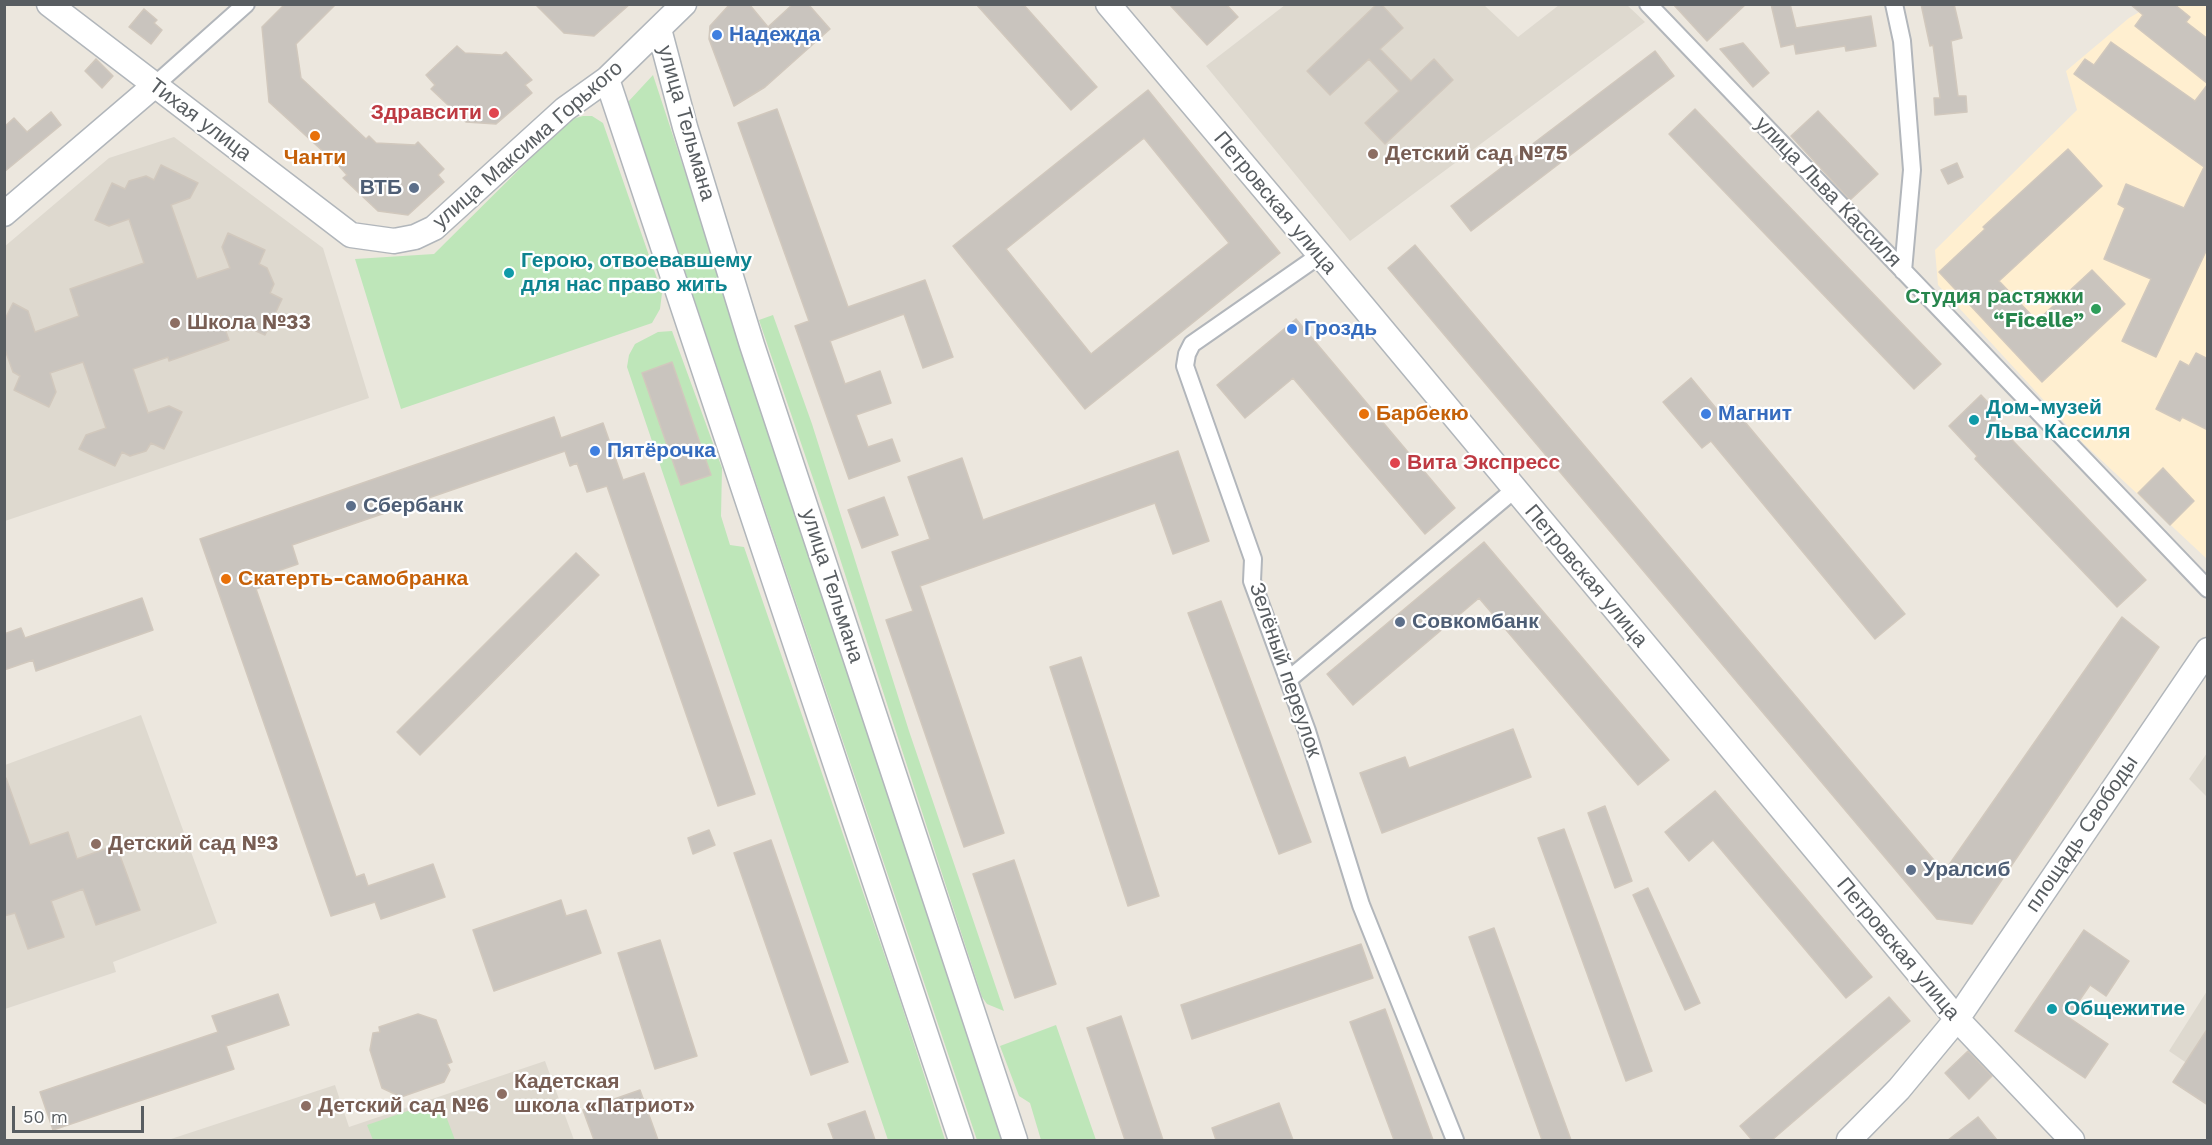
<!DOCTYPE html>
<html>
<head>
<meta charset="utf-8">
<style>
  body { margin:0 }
  #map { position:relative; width:2212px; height:1145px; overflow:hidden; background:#ece7de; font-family:"Work Sans",sans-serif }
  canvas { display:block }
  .frame { position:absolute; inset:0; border:6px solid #585d61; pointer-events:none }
  .scale { position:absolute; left:12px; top:1106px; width:132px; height:27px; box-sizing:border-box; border:3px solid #585d61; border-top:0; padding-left:8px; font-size:18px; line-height:21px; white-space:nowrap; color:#585d61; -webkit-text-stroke:4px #fff; paint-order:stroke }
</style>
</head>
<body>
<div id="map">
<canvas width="2212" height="1145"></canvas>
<div class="frame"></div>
<div class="scale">50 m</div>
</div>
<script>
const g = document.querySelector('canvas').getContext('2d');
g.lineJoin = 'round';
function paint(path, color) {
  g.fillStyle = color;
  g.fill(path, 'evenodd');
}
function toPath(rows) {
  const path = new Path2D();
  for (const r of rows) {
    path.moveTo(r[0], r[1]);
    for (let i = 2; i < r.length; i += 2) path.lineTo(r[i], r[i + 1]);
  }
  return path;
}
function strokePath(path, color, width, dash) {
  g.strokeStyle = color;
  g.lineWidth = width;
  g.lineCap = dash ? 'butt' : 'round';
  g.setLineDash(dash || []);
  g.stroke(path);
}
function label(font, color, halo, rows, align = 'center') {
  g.font = font + ' "Work Sans",sans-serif';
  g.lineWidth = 4.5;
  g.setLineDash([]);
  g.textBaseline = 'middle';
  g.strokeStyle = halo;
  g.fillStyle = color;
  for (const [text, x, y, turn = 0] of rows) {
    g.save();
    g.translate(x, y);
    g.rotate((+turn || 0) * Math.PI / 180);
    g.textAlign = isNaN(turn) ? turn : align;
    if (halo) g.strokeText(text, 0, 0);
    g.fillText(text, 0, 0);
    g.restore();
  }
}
const commercial = toPath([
  [2151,5,2207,5,2207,559,2084,444,1938,285,1935,250,2077,110,2066,71,2129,18]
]);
const education = toPath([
  [1285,5,1484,5,1518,37,1559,5,1627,5,1645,22,1350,241,1206,66],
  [174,137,323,248,369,398,5,521,4,247,109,158],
  [141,715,217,923,113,962,116,972,5,1009,5,765],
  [2207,753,2207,797,2189,779],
  [2207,991,2207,1077,2169,1051],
  [545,1061,574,1140,168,1140,335,1085,349,1127]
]);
const green = toPath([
  [653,75,1004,1140,977,1140,628,102],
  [583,116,592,116,603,123,662,293,660,309,652,323,401,409,355,259,434,254,569,120],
  [773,315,812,424,909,731,1004,1011,987,1004,982,997,832,534,759,320],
  [672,331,722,468,721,516,730,545,744,547,898,994,945,1140,888,1140,627,367,629,355,635,344,658,332],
  [1056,1025,1096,1140,1041,1140,1030,1103,1019,1096,1000,1046],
  [440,1100,455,1140,373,1140,367,1125]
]);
const building = toPath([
  [285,4,336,4,296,44,301,78,366,139,369,136,376,143,415,145,418,142,444,169,438,175,444,182,408,215,378,211,343,178,347,175,338,165,269,102,262,27,285,4],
  [535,4,630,4,594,36,564,33,535,4],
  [730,4,749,4,768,27,793,4,808,4,830,29,765,87,734,106,709,39,710,26,730,4],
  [976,4,1023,4,1097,87,1071,110,976,4],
  [1169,4,1226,4,1238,17,1207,45,1169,4],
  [1377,4,1381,4,1403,28,1380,49,1411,81,1434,59,1453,80,1385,144,1365,123,1399,91,1369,59,1330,95,1307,71,1377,4],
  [1673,4,1746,4,1707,41,1673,4],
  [1771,4,1790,4,1796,28,1871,16,1876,46,1846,51,1845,46,1796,54,1794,44,1781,47,1771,4],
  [1921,4,1954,4,1962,38,1951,41,1958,96,1966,96,1967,112,1935,115,1934,98,1940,98,1933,45,1930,46,1921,4],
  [2130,4,2174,4,2190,17,2186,22,2208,39,2208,84,2135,26,2143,15,2130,4],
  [144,9,157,20,154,23,162,30,151,44,129,27,144,9],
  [2111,42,2195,101,2208,84,2208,247,2156,357,2122,341,2151,279,2104,259,2125,208,2118,204,2126,184,2184,208,2204,167,2074,74,2085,59,2094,65,2111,42],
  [1743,43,1769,73,1753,87,1720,49,1743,43],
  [457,46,465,53,502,55,506,52,532,80,525,85,532,93,496,124,466,122,431,89,435,85,426,75,457,46],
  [1655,51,1674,76,1471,231,1451,206,1655,51],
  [96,59,113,76,102,88,85,71,96,59],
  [1148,90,1280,253,1085,409,953,246,1148,90],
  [1144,138,1229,243,1091,354,1006,249,1144,138],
  [777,109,848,307,925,280,953,357,923,368,904,314,830,341,845,384,880,371,891,403,856,415,868,447,892,439,900,461,849,479,795,326,809,321,738,123,777,109],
  [1695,109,1941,364,1914,389,1669,134,1695,109],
  [1818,111,1878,174,1850,200,1791,136,1818,111],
  [51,112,61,125,4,172,4,127,14,118,27,132,51,112],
  [2068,149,2102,186,1999,281,2037,321,2092,270,2125,304,2042,382,1939,272,1985,229,1983,227,2068,149],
  [1957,163,1963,177,1948,184,1941,170,1957,163],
  [161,165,198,183,190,198,171,205,197,279,230,268,222,247,228,233,265,250,259,264,267,268,274,284,270,293,282,299,265,335,220,315,229,340,169,361,168,357,133,369,148,413,169,406,182,412,164,449,151,443,146,451,130,456,122,452,115,466,79,449,86,435,106,428,83,362,50,373,56,392,49,407,14,390,20,376,13,372,4,347,4,321,13,303,28,311,35,332,79,316,70,289,144,263,129,219,109,226,95,220,112,183,125,189,129,181,146,176,154,180,161,165],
  [1415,245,1944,872,2122,617,2159,647,1972,924,1937,919,1388,268,1415,245],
  [1296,319,1455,508,1425,534,1293,378,1245,418,1217,385,1296,319],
  [2196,353,2208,359,2208,430,2182,417,2180,421,2156,409,2180,361,2189,366,2196,353],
  [672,362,711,475,681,485,642,373,672,362],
  [1691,378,1720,413,1730,404,1905,614,1875,639,1711,441,1702,448,1663,402,1691,378],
  [1981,395,2000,415,1994,421,2146,580,2117,607,1975,459,1977,456,1949,426,1981,395],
  [554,417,561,438,603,423,623,480,644,473,755,794,718,806,607,486,587,492,577,463,570,466,565,451,292,545,298,564,269,574,272,583,256,589,356,877,364,874,368,886,433,864,445,897,381,919,375,902,331,916,200,539,554,417],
  [1178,451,1209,541,1173,554,1155,503,920,586,1004,833,964,847,886,620,913,611,892,552,930,539,908,477,962,458,983,520,1178,451],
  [2163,468,2194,501,2170,525,2138,493,2163,468],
  [884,497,898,535,862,548,848,510,884,497],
  [1484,542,1669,760,1638,785,1479,598,1353,705,1327,674,1484,542],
  [576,553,599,575,420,755,397,732,576,553],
  [142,598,153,630,36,671,33,660,4,670,4,634,21,628,25,638,142,598],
  [1221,601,1311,842,1279,854,1188,613,1221,601],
  [1081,657,1159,896,1128,906,1050,667,1081,657],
  [1513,729,1531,777,1382,833,1360,773,1405,757,1409,768,1513,729],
  [4,778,6,778,30,845,68,832,77,859,116,845,140,910,96,925,83,889,51,901,64,937,28,949,15,913,4,916,4,778],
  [1715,791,1872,977,1846,998,1713,840,1689,861,1665,832,1715,791],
  [1605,806,1632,881,1615,888,1588,813,1605,806],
  [1564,829,1652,1071,1626,1081,1538,838,1564,829],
  [709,830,715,845,693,854,688,838,709,830],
  [771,840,848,1062,811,1075,734,853,771,840],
  [1014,860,1056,984,1015,998,973,874,1014,860],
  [1648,888,1700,1003,1685,1010,1633,895,1648,888],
  [561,900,566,916,586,910,601,953,494,991,473,930,561,900],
  [1494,928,1571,1140,1542,1140,1469,937,1494,928],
  [2084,930,2129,961,2106,996,2090,985,2068,1017,2108,1044,2085,1078,2015,1031,2084,930],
  [660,940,697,1056,655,1069,618,953,660,940],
  [1361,944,1373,978,1192,1039,1181,1005,1361,944],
  [278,994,289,1025,226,1046,234,1069,53,1130,40,1092,218,1032,212,1016,278,994],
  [1889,997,1910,1021,1772,1140,1752,1140,1740,1126,1889,997],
  [1385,1009,1433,1140,1394,1140,1350,1022,1385,1009],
  [418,1014,436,1020,452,1062,447,1064,450,1070,444,1082,401,1097,382,1088,370,1050,373,1033,380,1032,379,1027,418,1014],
  [1121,1016,1163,1140,1125,1140,1087,1028,1121,1016],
  [2208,1028,2208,1105,2173,1082,2208,1028],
  [1968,1051,1992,1076,1969,1099,1945,1073,1968,1051],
  [640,1090,658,1140,594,1140,583,1110,640,1090],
  [1279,1103,1293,1140,1216,1140,1212,1128,1279,1103],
  [865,1111,875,1140,834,1140,828,1124,865,1111],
  [1978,1117,1997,1140,1948,1140,1978,1117]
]);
const street = toPath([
  [1648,4,2208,589],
  [1894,4,1902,41,1912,170,1903,271],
  [155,85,246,4],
  [1320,255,1192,344,1187,354,1185,366,1253,559,1252,581,1307,731,1361,905,1455,1140],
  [1288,680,1514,490]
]);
const secondary = toPath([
  [49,4,351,235,394,241,415,237,434,228,565,109,607,79,684,4],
  [1108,4,1320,255,1957,1019,2072,1140],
  [659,29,685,127,752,345,1015,1140],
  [607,79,961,1140],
  [4,214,155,85],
  [1849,1140,1899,1089,1957,1019,2208,650]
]);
const markers = [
  [717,35,6,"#3f7fe0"],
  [494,113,6,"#e0444e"],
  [315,136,6,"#e8710a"],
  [1373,154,6,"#8d6e63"],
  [414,188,6,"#5c6f8a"],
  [509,273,6,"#0f9aa8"],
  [2096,309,6,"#2e9e5b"],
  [175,323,6,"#8d6e63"],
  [1292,329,6,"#3f7fe0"],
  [1364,414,6,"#e8710a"],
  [1706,414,6,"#3f7fe0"],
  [1974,420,6,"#0f9aa8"],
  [595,451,6,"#3f7fe0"],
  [1395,463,6,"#e0444e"],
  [351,506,6,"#5c6f8a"],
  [226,579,6,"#e8710a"],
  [1400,622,6,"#5c6f8a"],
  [96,844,6,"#8d6e63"],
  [1911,870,6,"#5c6f8a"],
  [2052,1009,6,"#0f9aa8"],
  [502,1094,6,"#8d6e63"],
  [306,1106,6,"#8d6e63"]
];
const shopNames = [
  ["Надежда",729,35],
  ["Гроздь",1304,329],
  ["Магнит",1718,414],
  ["Пятёрочка",607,451]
];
const healthNames = [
  ["Здравсити",482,113],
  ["Вита Экспресс",1407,463,"left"]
];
const streetNames = [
  ["Тихая улица",200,120,37],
  ["улица Тельмана",686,123,74],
  ["улица Максима Горького",528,145,-41],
  ["улица Льва Кассиля",1828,192,46],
  ["Петровская улица",1275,203,50],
  ["Петровская улица",1586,576,50],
  ["улица Тельмана",832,586,72],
  ["Зелёный переулок",1285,670,71],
  ["площадь Свободы",2082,834,-56],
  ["Петровская улица",1898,949,50]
];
const educationNames = [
  ["Детский сад №75",1385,154],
  ["Школа №33",187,323],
  ["Детский сад №3",108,844],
  ["Кадетская",514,1082],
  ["школа «Патриот»",514,1106],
  ["Детский сад №6",318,1106]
];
const foodNames = [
  ["Чанти",315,158,"center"],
  ["Барбекю",1376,414],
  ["Скатерть-самобранка",238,579]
];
const serviceNames = [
  ["ВТБ",402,188,"right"],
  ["Сбербанк",363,506],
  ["Совкомбанк",1412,622],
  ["Уралсиб",1923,870]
];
const cultureNames = [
  ["Герою, отвоевавшему",521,261],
  ["для нас право жить",521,285],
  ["Дом-музей",1986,408],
  ["Льва Кассиля",1986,432],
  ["Общежитие",2064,1009]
];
const leisureNames = [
  ["Студия растяжки",2084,297],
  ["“Ficelle”",2084,321]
];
paint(commercial, '#ffefd0');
paint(education, '#ded9cf');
paint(green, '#bee6b9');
paint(building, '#c9c4be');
strokePath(building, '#d1c8bd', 1.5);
strokePath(street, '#b2b6bb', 20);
strokePath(secondary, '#b1b6bb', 27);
strokePath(street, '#fff', 16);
strokePath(secondary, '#fff', 24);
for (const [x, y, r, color] of markers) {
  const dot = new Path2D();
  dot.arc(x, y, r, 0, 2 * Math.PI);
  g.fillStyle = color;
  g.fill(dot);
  strokePath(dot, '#fff', 2);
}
label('bold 21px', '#366cbe', '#fff', shopNames, 'left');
label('bold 21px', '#be3a42', '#fff', healthNames, 'right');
label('21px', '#585d61', '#fff', streetNames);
label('bold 21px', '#785e54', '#fff', educationNames, 'left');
label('bold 21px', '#c56008', '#fff', foodNames, 'left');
label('bold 21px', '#4e5e75', '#fff', serviceNames, 'left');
label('bold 21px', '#0d838f', '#fff', cultureNames, 'left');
label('bold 21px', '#27864d', '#fff', leisureNames, 'right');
</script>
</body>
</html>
